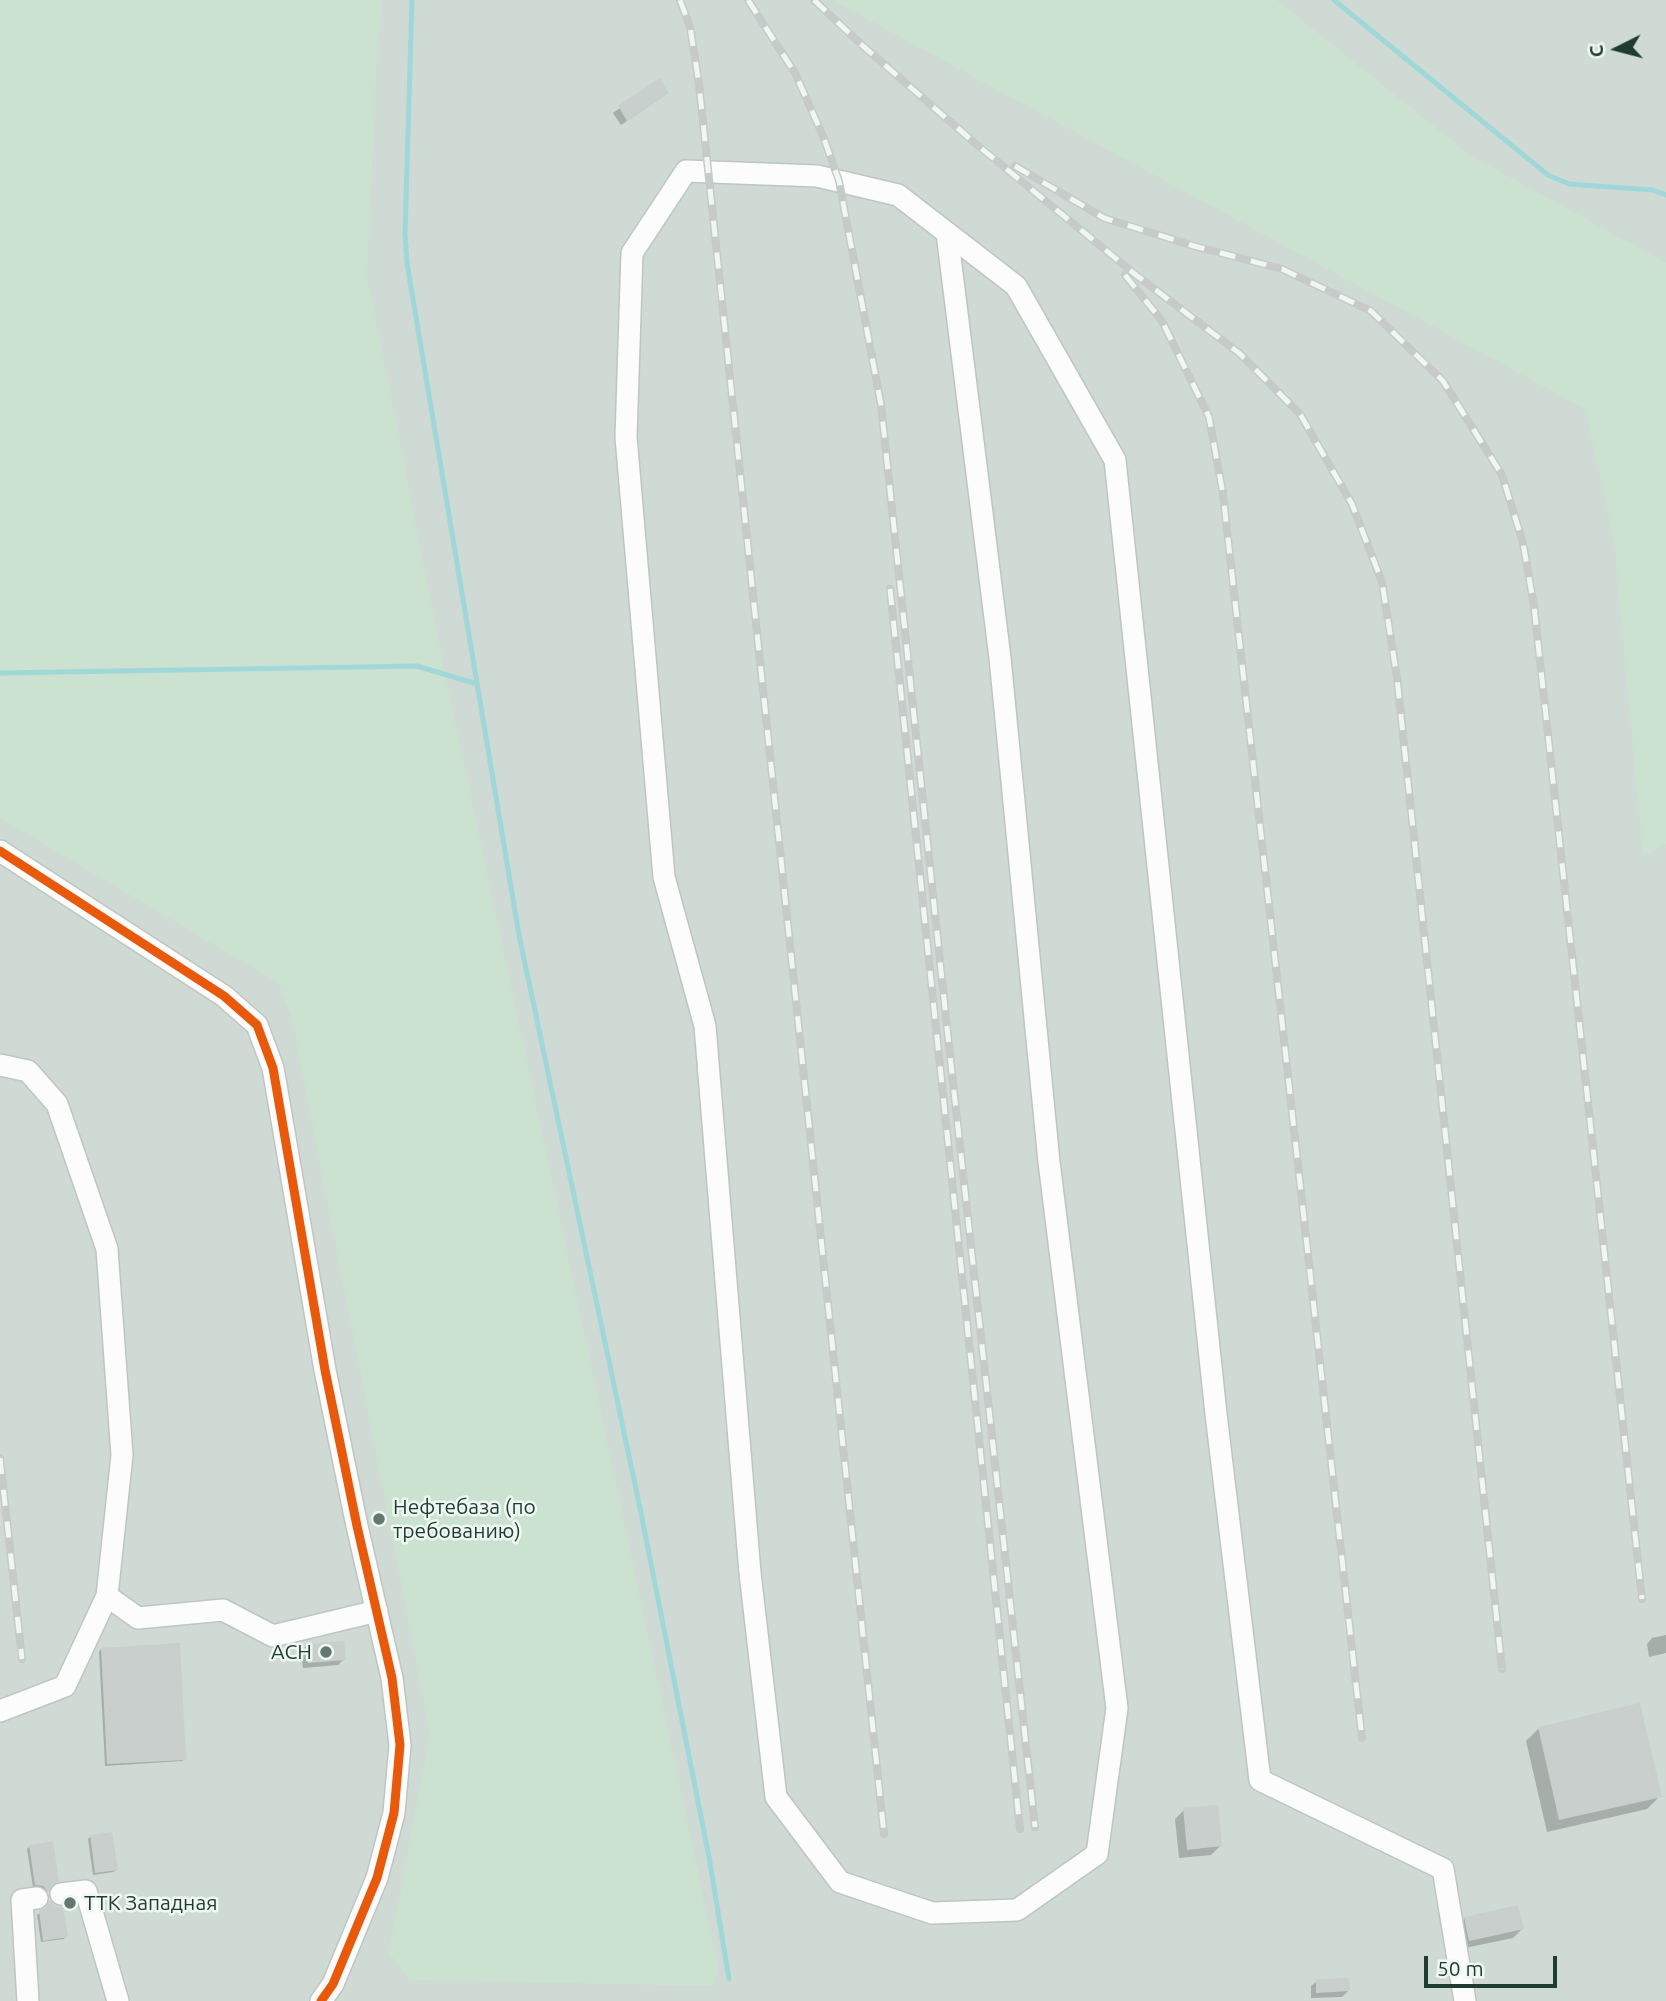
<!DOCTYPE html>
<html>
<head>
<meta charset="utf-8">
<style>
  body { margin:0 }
  #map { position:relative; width:1666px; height:2001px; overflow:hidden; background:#e2e8e5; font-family:Ubuntu,sans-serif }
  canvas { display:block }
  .north { position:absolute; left:1582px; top:14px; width:70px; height:70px; -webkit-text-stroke:5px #eff7f2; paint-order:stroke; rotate:264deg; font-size:19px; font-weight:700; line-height:28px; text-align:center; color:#1f3c31 }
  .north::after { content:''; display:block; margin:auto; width:24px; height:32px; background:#1f3c31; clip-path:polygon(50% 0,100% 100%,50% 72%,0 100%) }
  .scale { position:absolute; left:1424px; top:1956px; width:133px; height:32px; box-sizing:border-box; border:4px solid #1f3c31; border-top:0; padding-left:9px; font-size:21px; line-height:24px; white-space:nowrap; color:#1f3c31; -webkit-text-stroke:5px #eff7f2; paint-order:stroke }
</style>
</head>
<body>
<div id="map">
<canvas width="1666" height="2001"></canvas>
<div class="north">С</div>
<div class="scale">50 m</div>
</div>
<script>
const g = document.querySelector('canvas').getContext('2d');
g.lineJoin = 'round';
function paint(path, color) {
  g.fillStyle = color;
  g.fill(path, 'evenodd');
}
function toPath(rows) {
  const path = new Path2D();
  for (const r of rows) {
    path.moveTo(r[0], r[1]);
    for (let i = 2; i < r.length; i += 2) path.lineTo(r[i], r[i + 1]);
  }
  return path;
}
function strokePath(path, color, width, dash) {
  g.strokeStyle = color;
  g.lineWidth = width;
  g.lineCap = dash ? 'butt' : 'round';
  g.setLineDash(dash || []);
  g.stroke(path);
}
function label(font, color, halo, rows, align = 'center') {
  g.font = font + ' Ubuntu,sans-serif';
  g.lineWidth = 5;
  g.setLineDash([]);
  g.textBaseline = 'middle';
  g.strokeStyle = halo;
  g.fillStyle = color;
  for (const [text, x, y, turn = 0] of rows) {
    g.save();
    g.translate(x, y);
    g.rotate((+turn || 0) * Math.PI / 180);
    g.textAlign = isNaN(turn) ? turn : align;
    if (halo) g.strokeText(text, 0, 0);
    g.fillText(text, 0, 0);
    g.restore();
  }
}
const built = toPath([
  [0,0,1666,0,1666,2001,0,2001]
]);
const green = toPath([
  [0,0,382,0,377,53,367,276,445,674,718,1968,713,1986,410,1980,389,1953,425,1760,431,1738,292,1018,278,983,0,818],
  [832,0,1277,0,1470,155,1666,263,1666,844,1643,856,1614,540,1585,409]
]);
const shadow = toPath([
  [659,80,661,98,621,125,613,113],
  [1666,1635,1666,1653,1649,1657,1647,1644,1652,1638],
  [307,1645,344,1659,338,1665,303,1668,301,1651],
  [101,1649,185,1759,182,1761,105,1766,99,1652],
  [1538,1729,1660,1796,1647,1809,1547,1832,1526,1741],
  [1184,1810,1220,1846,1211,1855,1179,1858,1175,1819],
  [90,1837,116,1870,113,1872,93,1875,88,1839],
  [29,1847,50,1885,45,1893,40,1888,33,1887,27,1849],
  [40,1913,66,1936,64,1939,41,1942,37,1915],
  [1465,1918,1522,1929,1513,1938,1460,1949,1456,1927],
  [1317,1981,1348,1991,1342,1997,1311,1998,1311,1986]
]);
const stream = toPath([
  [412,0,405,234,407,263,519,935,641,1513,709,1857,729,1979],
  [1334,0,1548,175,1569,184,1652,190,1666,195],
  [0,673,417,666,477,684]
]);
const building = toPath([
  [660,78,669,93,627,121,618,106],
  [344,1641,346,1660,308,1663,306,1644],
  [180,1643,186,1760,107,1764,101,1648],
  [1640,1703,1662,1797,1559,1820,1538,1727],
  [1218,1805,1222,1846,1187,1850,1183,1808],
  [112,1832,118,1870,95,1873,90,1835],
  [53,1841,59,1881,53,1884,48,1892,43,1886,35,1885,29,1845],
  [50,1900,55,1906,63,1907,68,1937,43,1941,39,1911,45,1908],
  [1518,1905,1524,1929,1469,1941,1464,1917],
  [1349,1978,1350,1991,1316,1993,1316,1979]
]);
const minor = toPath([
  [947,233,1000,658,1049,1162,1117,1708,1097,1854,1017,1910,932,1913,840,1882,776,1797,750,1573,705,1026,664,877,626,437,632,253,686,171,817,176,898,195,1016,286,1115,460,1216,1414,1260,1780,1443,1869,1465,2001],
  [0,851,224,996,257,1025,273,1068,325,1370,357,1526,392,1678,400,1745,394,1813,377,1878,333,1984,321,2001],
  [0,1065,28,1071,57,1104,107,1249,122,1455,107,1596,65,1686,0,1711],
  [107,1596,138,1618,223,1610,273,1636,377,1611],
  [61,1894,86,1891,118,2001],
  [28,2001,22,1900,37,1898]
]);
const rail = toPath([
  [680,0,690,27,699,84,884,1834],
  [748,0,795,73,823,136,839,181,881,405,949,1046,1035,1827],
  [814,0,863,46,976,144,1136,275,1239,353,1300,414,1352,504,1382,582,1397,678,1502,1669],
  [1015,166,1104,218,1194,246,1282,269,1371,311,1443,381,1502,475,1523,543,1534,606,1642,1599],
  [1125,275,1162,321,1209,417,1223,494,1362,1738],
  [890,589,1020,1829],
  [0,1458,22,1659]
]);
const cycleway = toPath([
  [0,851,224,996,257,1025,273,1068,325,1370,357,1526,392,1678,400,1745,394,1813,377,1878,333,1984,321,2001]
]);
const markers = [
  [379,1519,7,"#637870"],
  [326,1652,7,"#637870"],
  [70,1903,7,"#637870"]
];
const poiNames = [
  ["Нефтебаза (по",393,1507],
  ["требованию)",393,1531],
  ["АСН",312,1652,"right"],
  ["ТТК Западная",84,1903]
];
paint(built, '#cfdad4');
paint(green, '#cae2cf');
paint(shadow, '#0003');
strokePath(stream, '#a0d7d8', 5);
paint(building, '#c9cfcc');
strokePath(minor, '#bfc5c2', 24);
strokePath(minor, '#fbfcfb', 21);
strokePath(rail, '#c6cac8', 8);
strokePath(rail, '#eff7f2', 5, [16]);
strokePath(cycleway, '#e8590c', 9);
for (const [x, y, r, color] of markers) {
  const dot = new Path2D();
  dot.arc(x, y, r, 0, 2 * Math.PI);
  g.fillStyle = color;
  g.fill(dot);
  strokePath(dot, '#eff7f2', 2.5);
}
label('21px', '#1f3c31', '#eff7f2', poiNames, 'left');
</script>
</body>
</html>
